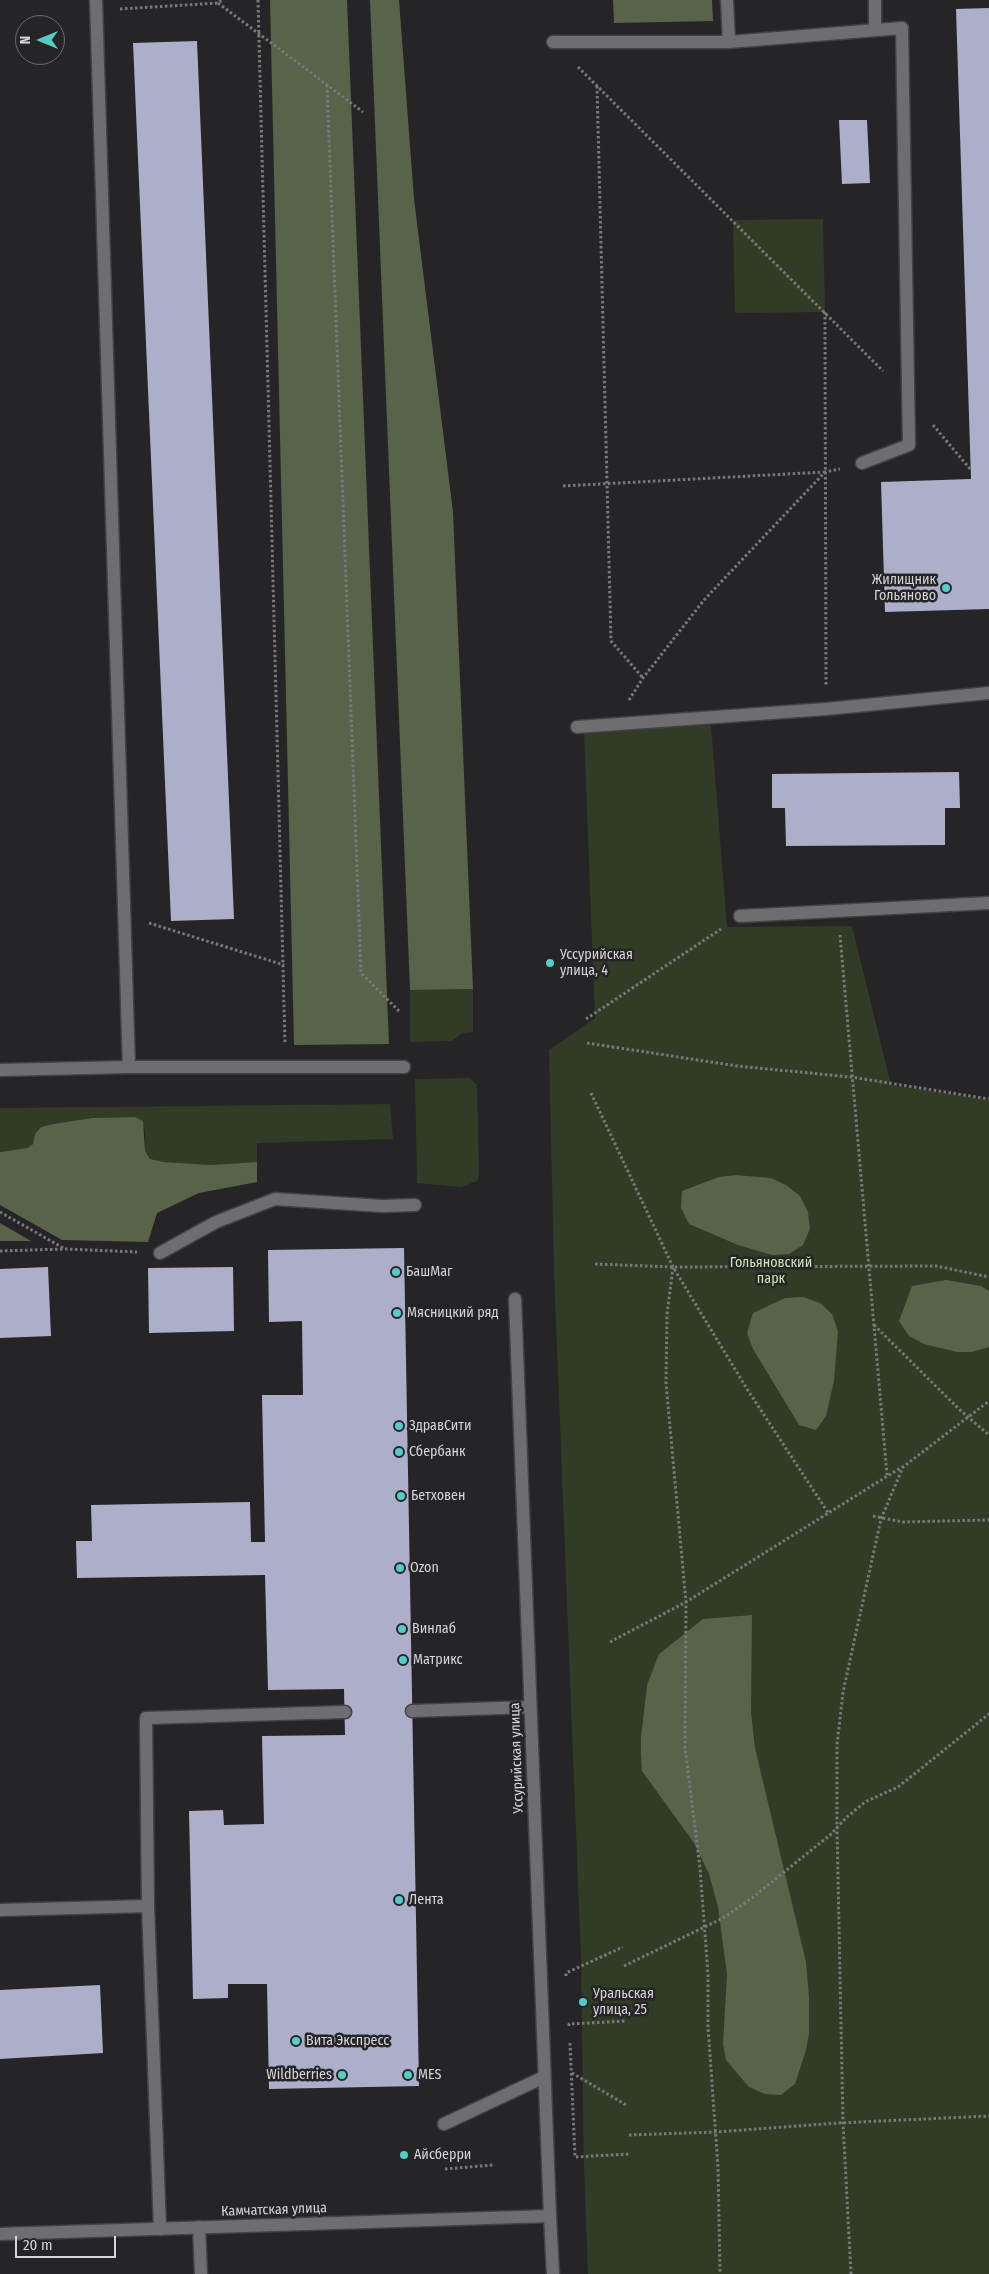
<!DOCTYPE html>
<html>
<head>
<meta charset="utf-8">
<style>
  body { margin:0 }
  #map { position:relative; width:989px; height:2274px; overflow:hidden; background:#252528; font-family:"Fira Sans Condensed",sans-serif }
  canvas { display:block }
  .north { position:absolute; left:15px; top:15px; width:50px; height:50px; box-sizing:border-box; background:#252528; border:1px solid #6c6c6e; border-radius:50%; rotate:270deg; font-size:14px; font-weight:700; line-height:20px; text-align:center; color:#d6d6d8 }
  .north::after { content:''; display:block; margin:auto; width:18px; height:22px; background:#54cdc7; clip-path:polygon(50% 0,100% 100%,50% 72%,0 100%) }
  .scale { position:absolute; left:15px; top:2236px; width:101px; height:22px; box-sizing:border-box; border:2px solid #d6d6d8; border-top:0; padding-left:6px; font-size:15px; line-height:18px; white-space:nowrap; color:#d6d6d8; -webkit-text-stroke:4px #252528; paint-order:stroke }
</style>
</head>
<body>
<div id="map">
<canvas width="989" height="2274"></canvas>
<div class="north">N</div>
<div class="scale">20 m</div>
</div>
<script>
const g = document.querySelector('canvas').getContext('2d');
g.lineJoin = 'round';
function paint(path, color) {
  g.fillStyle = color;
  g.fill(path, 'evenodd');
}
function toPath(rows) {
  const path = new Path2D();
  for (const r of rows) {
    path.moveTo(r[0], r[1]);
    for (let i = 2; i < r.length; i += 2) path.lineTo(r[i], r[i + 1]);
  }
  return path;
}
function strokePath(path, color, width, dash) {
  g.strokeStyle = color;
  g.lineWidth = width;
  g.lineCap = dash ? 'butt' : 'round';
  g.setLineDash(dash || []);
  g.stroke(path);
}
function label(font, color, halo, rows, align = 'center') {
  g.font = font + ' "Fira Sans Condensed",sans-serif';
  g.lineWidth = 5;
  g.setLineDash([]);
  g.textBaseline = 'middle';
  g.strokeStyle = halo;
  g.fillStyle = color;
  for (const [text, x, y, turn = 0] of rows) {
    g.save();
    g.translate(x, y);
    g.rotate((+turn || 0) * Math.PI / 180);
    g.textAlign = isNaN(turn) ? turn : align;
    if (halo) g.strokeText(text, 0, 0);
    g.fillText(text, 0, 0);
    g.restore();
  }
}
const green = toPath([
  [823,219,825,312,735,313,733,220],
  [711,725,727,927,852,926,891,1085,989,1100,989,2274,588,2274,584,2168,581,1959,554,1271,549,1050,595,1018,584,731],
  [473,989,473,1032,462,1033,452,1041,410,1042,410,990],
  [470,1078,477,1085,479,1176,477,1181,461,1187,417,1183,415,1079],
  [390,1104,393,1139,257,1143,257,1162,211,1165,164,1162,150,1159,145,1151,145,1130,135,1117,92,1118,53,1124,41,1127,35,1134,33,1144,28,1149,0,1152,0,1108]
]);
const forest = toPath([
  [270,0,347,0,389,1044,294,1045],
  [370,0,399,0,414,199,453,512,473,989,410,990],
  [613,0,712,0,713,21,614,23],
  [135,1117,143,1121,145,1151,150,1159,164,1162,211,1165,257,1162,257,1182,199,1193,157,1213,148,1242,62,1240,0,1205,0,1152,28,1148,33,1144,35,1134,41,1127,53,1124,92,1118],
  [736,1175,771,1178,786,1185,800,1196,808,1212,810,1229,803,1245,789,1254,772,1255,738,1245,689,1224,681,1208,682,1191,719,1177],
  [0,1223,31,1241,0,1241],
  [946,1280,981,1286,989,1291,989,1347,972,1352,957,1352,924,1344,909,1336,899,1321,912,1286],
  [803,1297,820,1303,832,1314,838,1331,834,1381,826,1416,816,1430,799,1425,753,1349,747,1333,753,1313,785,1298],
  [752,1615,751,1712,755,1748,806,1962,809,1997,809,2033,806,2050,795,2084,781,2095,765,2094,749,2087,726,2060,723,2044,727,1974,718,1907,709,1874,694,1843,642,1771,641,1755,641,1738,647,1685,659,1654,703,1619]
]);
const building = toPath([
  [989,8,989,609,885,612,881,482,971,479,956,9],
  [197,41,234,919,171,921,133,43],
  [839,120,867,120,870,183,842,184],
  [959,772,960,808,945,808,945,845,786,846,785,808,772,808,772,774],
  [404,1248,419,2086,269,2089,267,1984,228,1984,228,1998,193,1999,189,1811,223,1810,224,1825,264,1824,262,1736,345,1735,344,1689,268,1690,265,1575,77,1578,76,1541,92,1541,91,1505,250,1502,251,1542,265,1542,262,1395,303,1395,302,1321,269,1322,268,1250],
  [48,1267,51,1336,0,1338,0,1269],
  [233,1267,234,1331,149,1333,148,1268],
  [100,1985,103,2053,0,2059,0,1990]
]);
const path = toPath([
  [258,0,285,1044],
  [218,3,363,112],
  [120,9,218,3,222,0],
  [578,67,883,371],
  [327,85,361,973,399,1011],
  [597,86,611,641,643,678],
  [825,312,826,685],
  [933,425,971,470],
  [563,486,825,472],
  [629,700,643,678,704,600,825,472,840,469],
  [149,923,284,965],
  [840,935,887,1475],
  [586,1019,721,929],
  [587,1043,737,1066,851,1077,989,1099],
  [591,1093,673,1267,747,1389,829,1514],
  [0,1212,65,1249],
  [0,1251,65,1249,137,1252],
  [595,1264,673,1267,936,1266,989,1277],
  [673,1267,667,1315,666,1383,686,1602,685,1747,700,1868,708,1974,708,2027,718,2167,720,2274],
  [874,1325,960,1410,989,1435],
  [873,1516,903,1522,989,1520],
  [610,1642,686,1602,902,1467],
  [624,1966,723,1918,752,1898,830,1835,847,1817,865,1802,898,1787,989,1714],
  [566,1976,566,1973,623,1947],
  [569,2026,569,2024,626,2021],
  [570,2043,575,2157,629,2154],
  [572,2073,628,2106],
  [629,2135,716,2132,838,2123,989,2116],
  [445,2169,493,2165],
  [851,2274,843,2123,837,1828,837,1745,843,1692,881,1519,903,1467,989,1401]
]);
const service = toPath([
  [96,0,129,1067],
  [727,0,729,42],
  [875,0,875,28],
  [553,42,729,42,902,28,909,445,862,463],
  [577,727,826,709,989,693],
  [740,916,989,903],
  [0,1070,129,1067,404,1067],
  [160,1253,216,1222,275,1199,382,1206,415,1205],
  [515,1299,550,2216],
  [412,1711,530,1707],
  [148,1906,146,1718,345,1712],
  [0,1910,148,1906,160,2229],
  [444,2124,544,2077],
  [199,2227,201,2274]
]);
const minor = toPath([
  [0,2234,550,2216]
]);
const secondary = toPath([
  [550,2216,553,2274]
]);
const markers = [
  [946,588,5,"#54cdc7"],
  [550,963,5,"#54cdc7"],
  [396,1272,5,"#54cdc7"],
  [397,1313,5,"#54cdc7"],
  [399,1426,5,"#54cdc7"],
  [399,1452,5,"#54cdc7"],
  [401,1496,5,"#54cdc7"],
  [400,1568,5,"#54cdc7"],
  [402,1629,5,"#54cdc7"],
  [403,1660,5,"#54cdc7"],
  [399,1900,5,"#54cdc7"],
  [583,2002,5,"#54cdc7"],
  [296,2041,5,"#54cdc7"],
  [342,2075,5,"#54cdc7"],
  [408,2075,5,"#54cdc7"],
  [404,2155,5,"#54cdc7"]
];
const poiNames = [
  ["Жилищник",936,580,"right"],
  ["Гольяново",936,596,"right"],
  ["Уссурийская",560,955],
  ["улица, 4",560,971],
  ["БашМаг",406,1272],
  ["Мясницкий ряд",407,1313],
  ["ЗдравСити",409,1426],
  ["Сбербанк",409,1452],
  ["Бетховен",411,1496],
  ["Ozon",410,1568],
  ["Винлаб",412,1629],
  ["Матрикс",413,1660],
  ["Лента",409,1900],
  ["Уральская",593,1994],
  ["улица, 25",593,2010],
  ["Вита Экспресс",306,2041],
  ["Wildberries",332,2075,"right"],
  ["MES",418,2075],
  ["Айсберри",414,2155]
];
const parkNames = [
  ["Гольяновcкий",771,1263],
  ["парк",771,1279]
];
const streetNames = [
  ["Уссурийская улица",517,1758,-92],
  ["Камчатская улица",274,2210,-2]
];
paint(green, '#323b25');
paint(forest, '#58634a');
paint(building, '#adaeca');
strokePath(service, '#424245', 15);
strokePath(minor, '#424245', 15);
strokePath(secondary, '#424245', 15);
strokePath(path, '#79797c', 3, [2.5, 2.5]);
strokePath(service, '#6e6e72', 12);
strokePath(minor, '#6e6e72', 12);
strokePath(secondary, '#6e6e72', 12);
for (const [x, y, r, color] of markers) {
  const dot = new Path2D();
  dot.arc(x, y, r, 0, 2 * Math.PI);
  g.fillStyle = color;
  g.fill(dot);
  strokePath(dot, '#252528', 2);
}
label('14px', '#d6d6d8', '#252528', poiNames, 'left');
label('14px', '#cfe5b3', '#252528', parkNames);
label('14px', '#d6d6d8', '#252528', streetNames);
</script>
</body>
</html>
